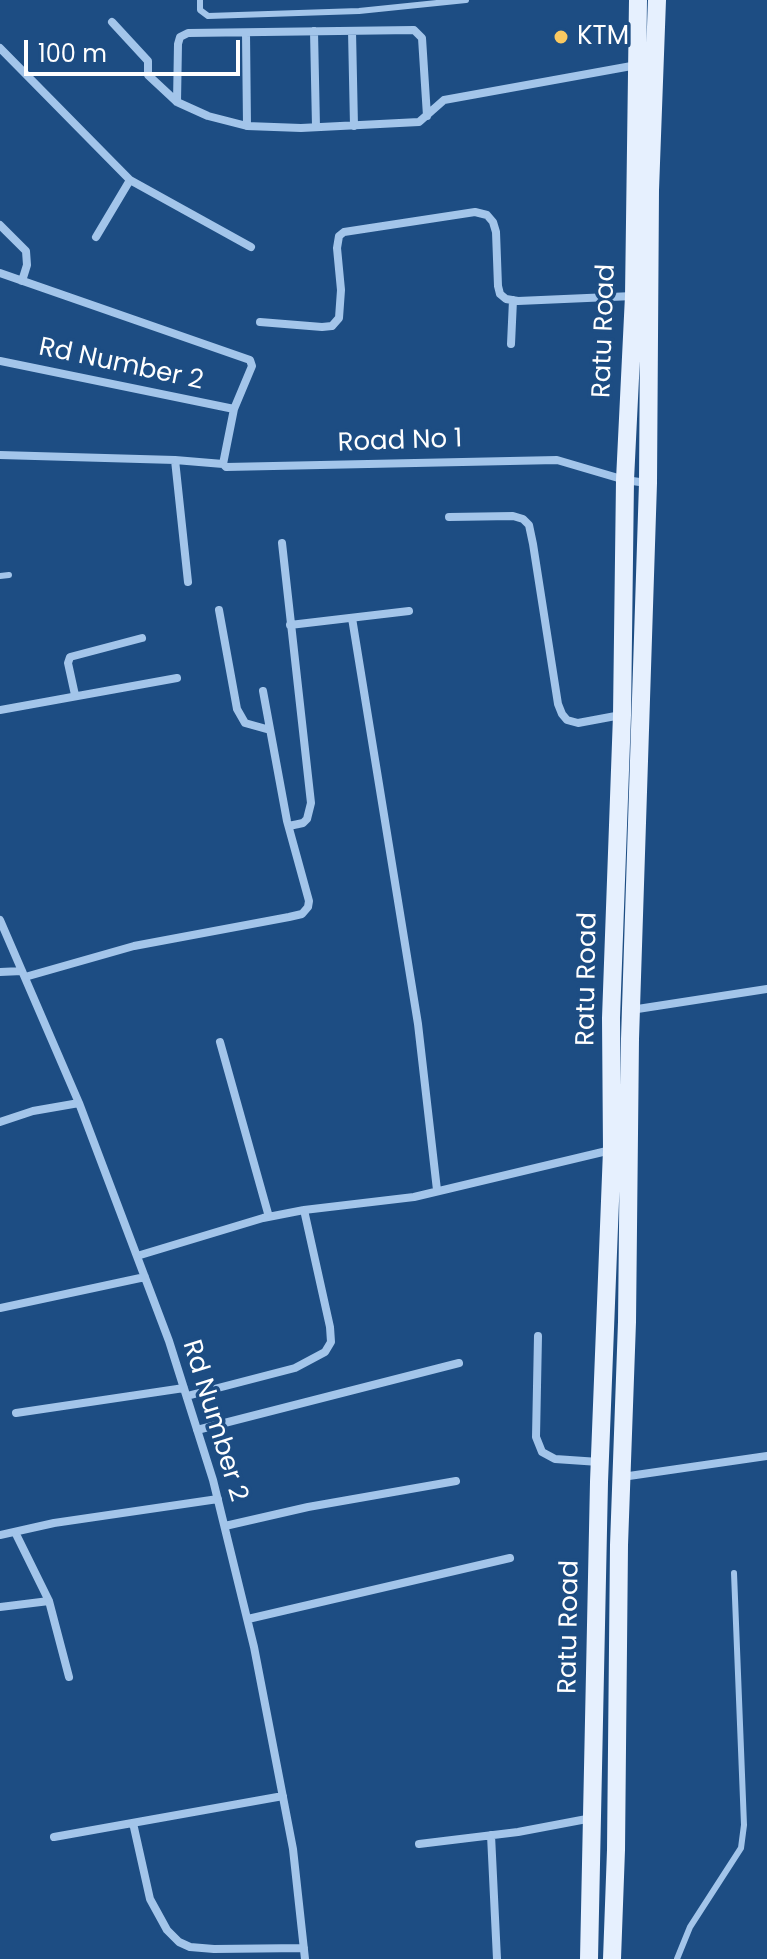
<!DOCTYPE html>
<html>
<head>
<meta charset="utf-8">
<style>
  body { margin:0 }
  #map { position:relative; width:767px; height:1959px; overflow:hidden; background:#1d4d83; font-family:Poppins,sans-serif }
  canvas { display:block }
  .scale { position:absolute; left:24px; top:40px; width:216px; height:36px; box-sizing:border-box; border:4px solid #fff; border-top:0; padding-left:10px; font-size:24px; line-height:28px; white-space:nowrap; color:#fff; -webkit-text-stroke:6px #1d4d83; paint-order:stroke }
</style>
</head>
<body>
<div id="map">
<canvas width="767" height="1959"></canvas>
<div class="scale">100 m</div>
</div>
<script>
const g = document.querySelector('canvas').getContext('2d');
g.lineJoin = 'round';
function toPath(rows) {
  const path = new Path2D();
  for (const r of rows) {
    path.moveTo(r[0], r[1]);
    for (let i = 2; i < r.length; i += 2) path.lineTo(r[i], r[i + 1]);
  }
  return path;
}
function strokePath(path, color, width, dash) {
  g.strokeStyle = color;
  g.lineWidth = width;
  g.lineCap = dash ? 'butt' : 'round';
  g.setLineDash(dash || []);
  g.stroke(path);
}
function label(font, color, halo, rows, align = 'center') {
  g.font = font + ' Poppins,sans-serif';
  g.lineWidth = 7;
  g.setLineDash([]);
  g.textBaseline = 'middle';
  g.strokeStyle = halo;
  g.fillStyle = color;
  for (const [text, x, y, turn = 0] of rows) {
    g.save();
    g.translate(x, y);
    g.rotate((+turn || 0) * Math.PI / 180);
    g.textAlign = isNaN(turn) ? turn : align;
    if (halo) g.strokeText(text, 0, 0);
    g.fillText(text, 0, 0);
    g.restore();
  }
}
const service = toPath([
  [200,0,200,10,208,16,359,11,466,0],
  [0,576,9,575],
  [677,1959,690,1927,741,1848,744,1825,734,1573]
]);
const minor = toPath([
  [112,22,148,61,148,75,177,102,208,116,247,126,301,128,419,122,444,100,637,65],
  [314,31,316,127],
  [352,31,354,126],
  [246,33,247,126],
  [0,48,130,180,251,247],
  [177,102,178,44,180,37,188,33,414,30,422,38,427,116],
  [0,225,26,251,27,265,22,281],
  [96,237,130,180],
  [0,273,250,360,252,366,234,409,223,464],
  [260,322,322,327,332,326,339,318,341,290,337,248,339,236,344,232,475,212,487,215,493,222,496,232,498,286,500,294,506,299,518,301,633,296],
  [511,344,513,300],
  [0,361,234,409],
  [0,455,175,460,188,582],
  [175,460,223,464,226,467,557,460,625,480,647,483],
  [449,517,513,516,523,519,529,525,533,544,558,704,562,714,567,720,578,723,621,715],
  [282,543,311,803,307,819,303,823,289,826],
  [219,610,237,709,245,723,270,730],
  [352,618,418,1024,437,1190],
  [290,625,409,611],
  [75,695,68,663,70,657,142,638],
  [0,710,177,678],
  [0,920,79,1103,169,1341,213,1480,254,1647,293,1849,305,1959],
  [0,972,22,971],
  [25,977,134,946,289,917,302,914,308,907,309,901,287,821,263,691],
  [631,1010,767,989],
  [220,1042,269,1217],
  [0,1122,33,1111,79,1103],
  [137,1256,263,1218,304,1210,414,1197,611,1150],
  [0,1308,145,1277],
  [538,1336,536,1437,542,1452,555,1459,599,1462],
  [187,1396,295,1368,325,1352,331,1342,330,1327,304,1210],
  [16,1413,184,1388],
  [197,1430,459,1363],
  [622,1477,767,1456],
  [225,1526,308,1507,456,1481],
  [15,1532,49,1601,69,1677],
  [0,1535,54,1523,218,1499],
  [0,1607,49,1601],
  [248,1619,510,1558],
  [133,1823,150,1899,167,1930,179,1942,190,1947,214,1949,304,1948],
  [491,1835,497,1959],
  [54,1837,283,1796],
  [419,1844,518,1832,592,1818]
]);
const primary = toPath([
  [589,1959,599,1482,612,1150,611,1018,622,715,625,480,634,296,638,0],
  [612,1959,616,1850,619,1545,627,1322,630,1039,648,483,650,190,657,0]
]);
const markers = [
  [561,37,8,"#fac961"]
];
const poiNames = [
  ["KTM",577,37]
];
const streetNames = [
  ["Ratu Road",605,331,-88],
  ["Rd Number 2",121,365,12],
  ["Road No 1",400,442,-2],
  ["Ratu Road",588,979,-89],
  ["Rd Number 2",214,1421,73],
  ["Ratu Road",570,1627,-89]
];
strokePath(service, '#a3c5ea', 6);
strokePath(minor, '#a3c5ea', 8);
strokePath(primary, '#e6f0fe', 18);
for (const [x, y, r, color] of markers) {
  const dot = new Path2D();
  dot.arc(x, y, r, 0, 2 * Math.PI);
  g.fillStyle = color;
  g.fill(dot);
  strokePath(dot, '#1d4d83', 3);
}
label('26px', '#fff', '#1d4d83', poiNames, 'left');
label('26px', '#fff', '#1d4d83', streetNames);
</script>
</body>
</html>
